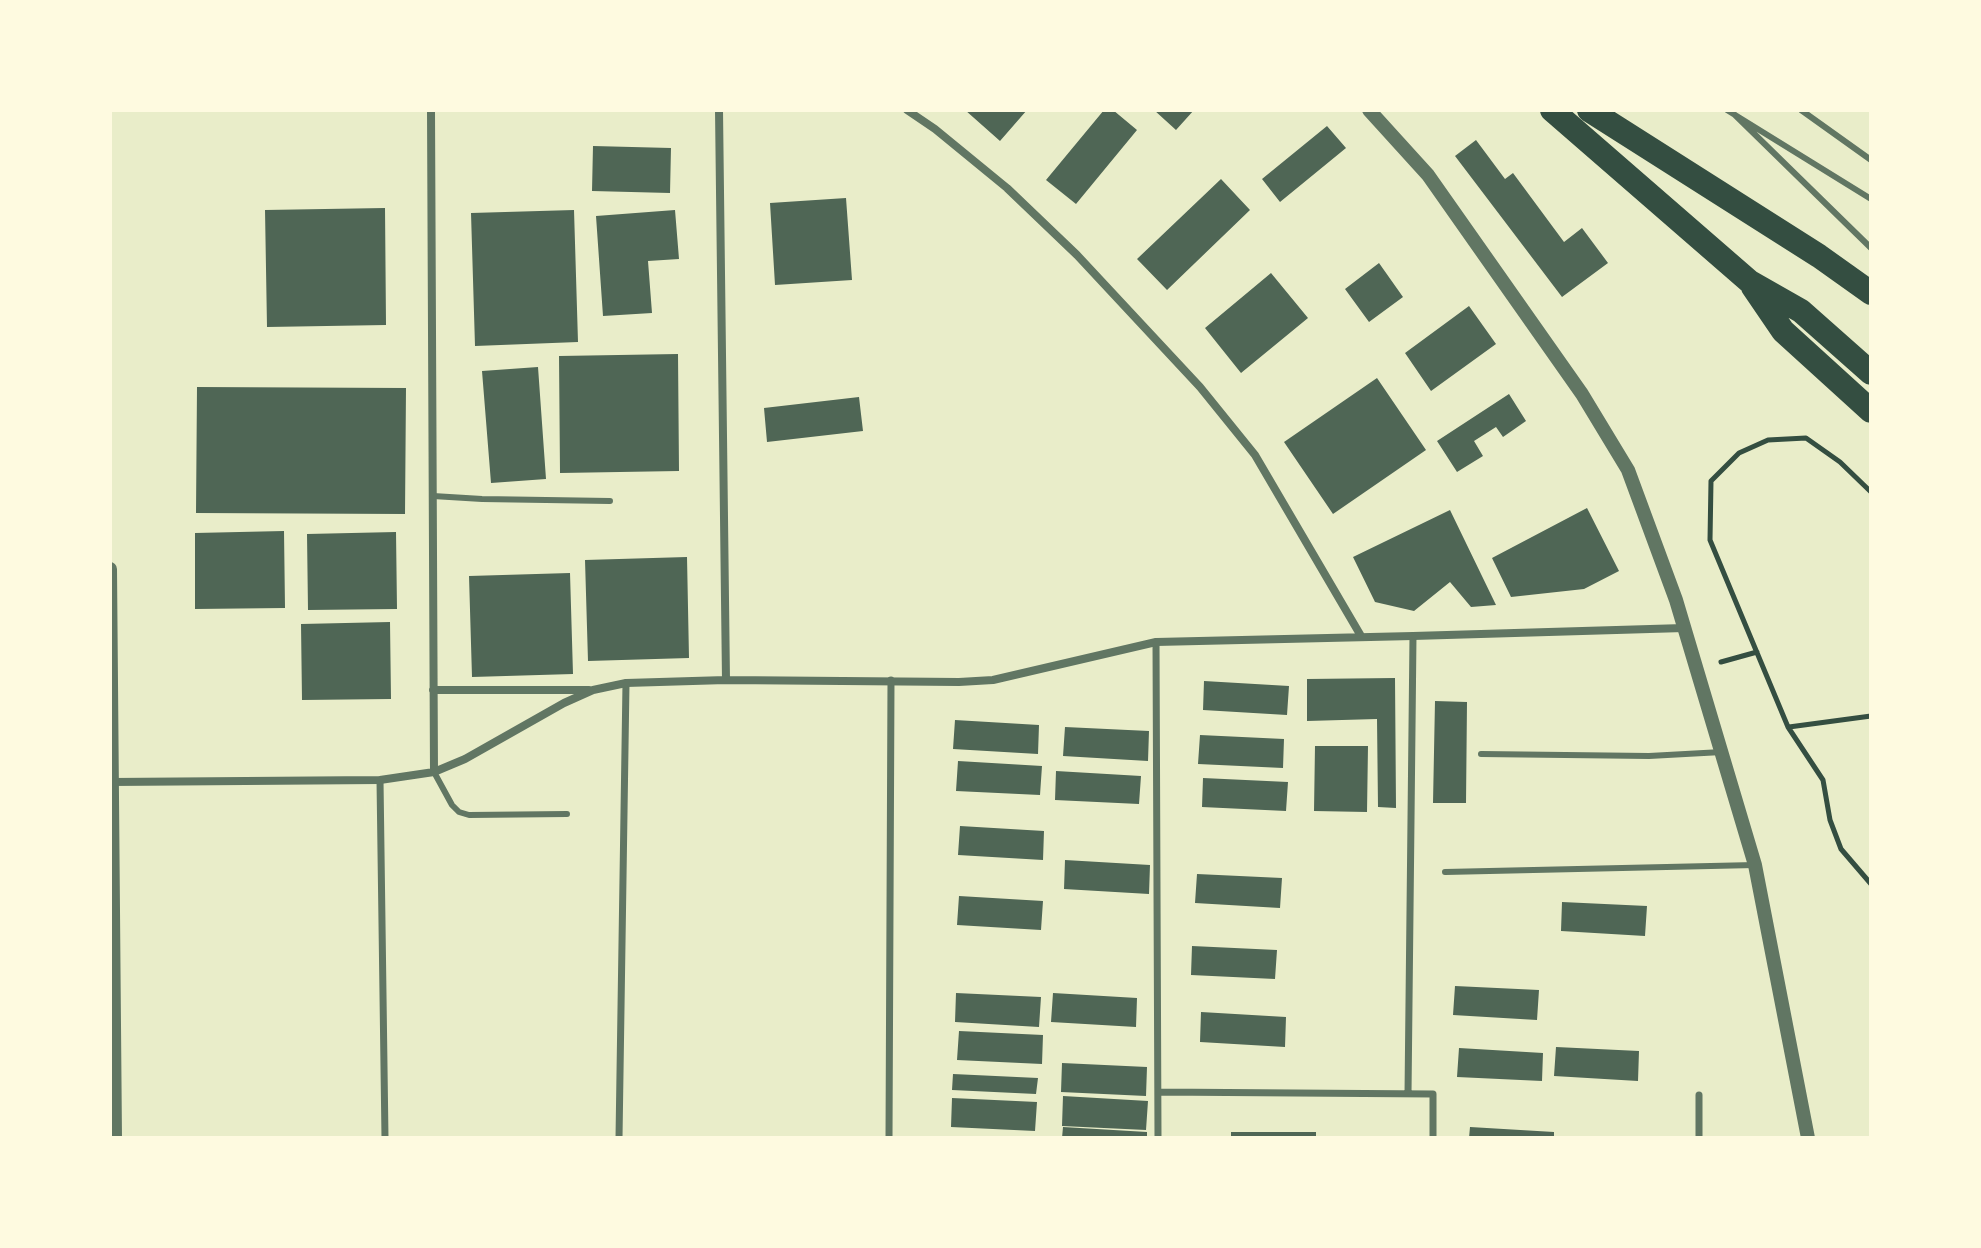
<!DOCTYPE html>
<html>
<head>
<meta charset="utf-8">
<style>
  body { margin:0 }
  #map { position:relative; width:1981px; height:1248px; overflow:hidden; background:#e9edc9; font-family:Barlow,sans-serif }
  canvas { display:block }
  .frame { position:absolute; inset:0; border:112px solid #fefae0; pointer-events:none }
</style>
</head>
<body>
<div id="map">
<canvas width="1981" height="1248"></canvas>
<div class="frame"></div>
</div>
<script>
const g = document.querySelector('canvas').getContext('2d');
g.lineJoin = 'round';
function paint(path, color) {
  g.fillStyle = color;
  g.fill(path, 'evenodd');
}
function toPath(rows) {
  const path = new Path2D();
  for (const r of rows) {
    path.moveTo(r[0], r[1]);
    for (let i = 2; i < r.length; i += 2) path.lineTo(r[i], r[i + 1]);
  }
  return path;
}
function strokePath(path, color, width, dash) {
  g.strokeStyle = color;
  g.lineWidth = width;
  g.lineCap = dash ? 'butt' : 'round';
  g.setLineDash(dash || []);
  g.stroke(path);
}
const building = toPath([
  [965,110,1027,110,1000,141],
  [1104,110,1113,110,1137,130,1076,204,1046,180],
  [1154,110,1194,110,1176,130],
  [1327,126,1346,148,1280,202,1262,179],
  [1476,140,1505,179,1513,173,1564,242,1582,228,1608,263,1562,297,1455,156],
  [593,146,671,148,670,193,592,191],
  [1221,179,1250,210,1167,290,1137,259],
  [846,198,852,280,775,285,770,203],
  [385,208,386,325,267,327,265,210],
  [574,210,578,342,475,346,471,213],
  [675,210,679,259,648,261,652,313,603,316,596,216],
  [1379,263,1403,297,1369,322,1345,289],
  [1271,273,1308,318,1241,373,1205,328],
  [1469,306,1496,344,1431,391,1405,353],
  [678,354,679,471,560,473,559,356],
  [538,367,546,479,491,483,482,371],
  [1377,378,1426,450,1333,514,1284,442],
  [197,387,406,388,405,514,196,513],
  [1509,394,1526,421,1503,437,1496,427,1474,441,1483,456,1457,472,1437,441],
  [859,397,863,431,767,442,764,408],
  [1587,508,1619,571,1584,589,1511,597,1492,558],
  [1450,510,1496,605,1471,607,1450,582,1414,611,1375,602,1353,557],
  [284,531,285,608,195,609,195,533],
  [396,532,397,609,308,610,307,534],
  [687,557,689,658,588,661,585,560],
  [570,573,573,674,472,677,469,576],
  [390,622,391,699,302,700,301,624],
  [1395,678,1396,808,1378,807,1377,719,1307,721,1307,679],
  [1204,681,1289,686,1287,715,1203,710],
  [1435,701,1467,702,1466,803,1433,803],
  [955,720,1039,725,1038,754,953,749],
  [1065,727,1149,731,1148,761,1063,756],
  [1200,735,1284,739,1283,768,1198,764],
  [1315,746,1368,746,1367,812,1314,811],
  [958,761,1042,766,1040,795,956,791],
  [1056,771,1141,776,1139,804,1055,800],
  [1203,778,1288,782,1286,811,1202,807],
  [960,826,1044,831,1043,860,958,855],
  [1065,860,1150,865,1149,894,1064,889],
  [1197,874,1282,878,1280,908,1195,903],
  [959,896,1043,901,1041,930,957,925],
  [1562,902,1647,906,1645,936,1561,931],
  [1192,946,1277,950,1275,979,1191,975],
  [1455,986,1539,990,1537,1020,1453,1015],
  [956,993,1041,997,1039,1027,955,1022],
  [1053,993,1137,998,1136,1027,1051,1022],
  [1201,1012,1286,1017,1285,1047,1200,1042],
  [959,1031,1043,1035,1042,1064,957,1060],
  [1556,1047,1639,1051,1638,1081,1554,1076],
  [1459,1048,1543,1053,1542,1081,1457,1077],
  [1062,1063,1147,1067,1146,1096,1061,1092],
  [953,1074,1038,1078,1036,1094,952,1090],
  [1063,1096,1148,1101,1146,1130,1062,1126],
  [952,1098,1037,1102,1035,1131,951,1127],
  [1063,1127,1147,1132,1147,1138,1062,1138],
  [1470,1127,1554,1132,1554,1138,1469,1138],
  [1231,1132,1316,1132,1316,1138,1231,1138]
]);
const path = toPath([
  [1871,492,1840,462,1806,438,1768,440,1739,453,1711,481,1710,540,1788,727,1823,780,1830,820,1841,849,1871,884],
  [1721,662,1757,652],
  [1789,727,1871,716]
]);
const service = toPath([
  [1727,110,1871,199],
  [1801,110,1871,160],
  [1735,115,1871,248],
  [433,496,482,499,610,501],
  [1481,754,1649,756,1722,752],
  [434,772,452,805,459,812,469,815,567,814],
  [1445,872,1755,865]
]);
const pedestrian = toPath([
  [1156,642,1158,1138],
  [380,780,385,1138],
  [1158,1092,1433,1094,1433,1138],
  [1408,1094,1413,636],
  [619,1138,626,683],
  [889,1138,891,680],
  [1699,1138,1699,1095]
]);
const minor = toPath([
  [431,110,434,772],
  [719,110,726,680],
  [907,110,935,129,1007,188,1077,255,1200,387,1255,455,1361,636],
  [433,690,589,690],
  [111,782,380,780,434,772,465,759,564,703,593,690,626,683,726,680,959,682,993,680,1156,642,1413,636,1684,628]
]);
const tertiary = toPath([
  [1369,110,1428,175,1582,394,1628,470,1676,600,1755,865,1808,1138],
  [110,569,115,1138]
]);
const motorway = toPath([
  [1552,110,1750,282,1801,311,1871,373],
  [1589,110,1819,256,1871,293],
  [1753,287,1783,331,1871,411]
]);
paint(building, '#4f6655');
strokePath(path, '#344e41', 5);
strokePath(service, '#617663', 6);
strokePath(pedestrian, '#617663', 7);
strokePath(minor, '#617663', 8);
strokePath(tertiary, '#617663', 14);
strokePath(motorway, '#344e41', 24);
</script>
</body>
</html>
